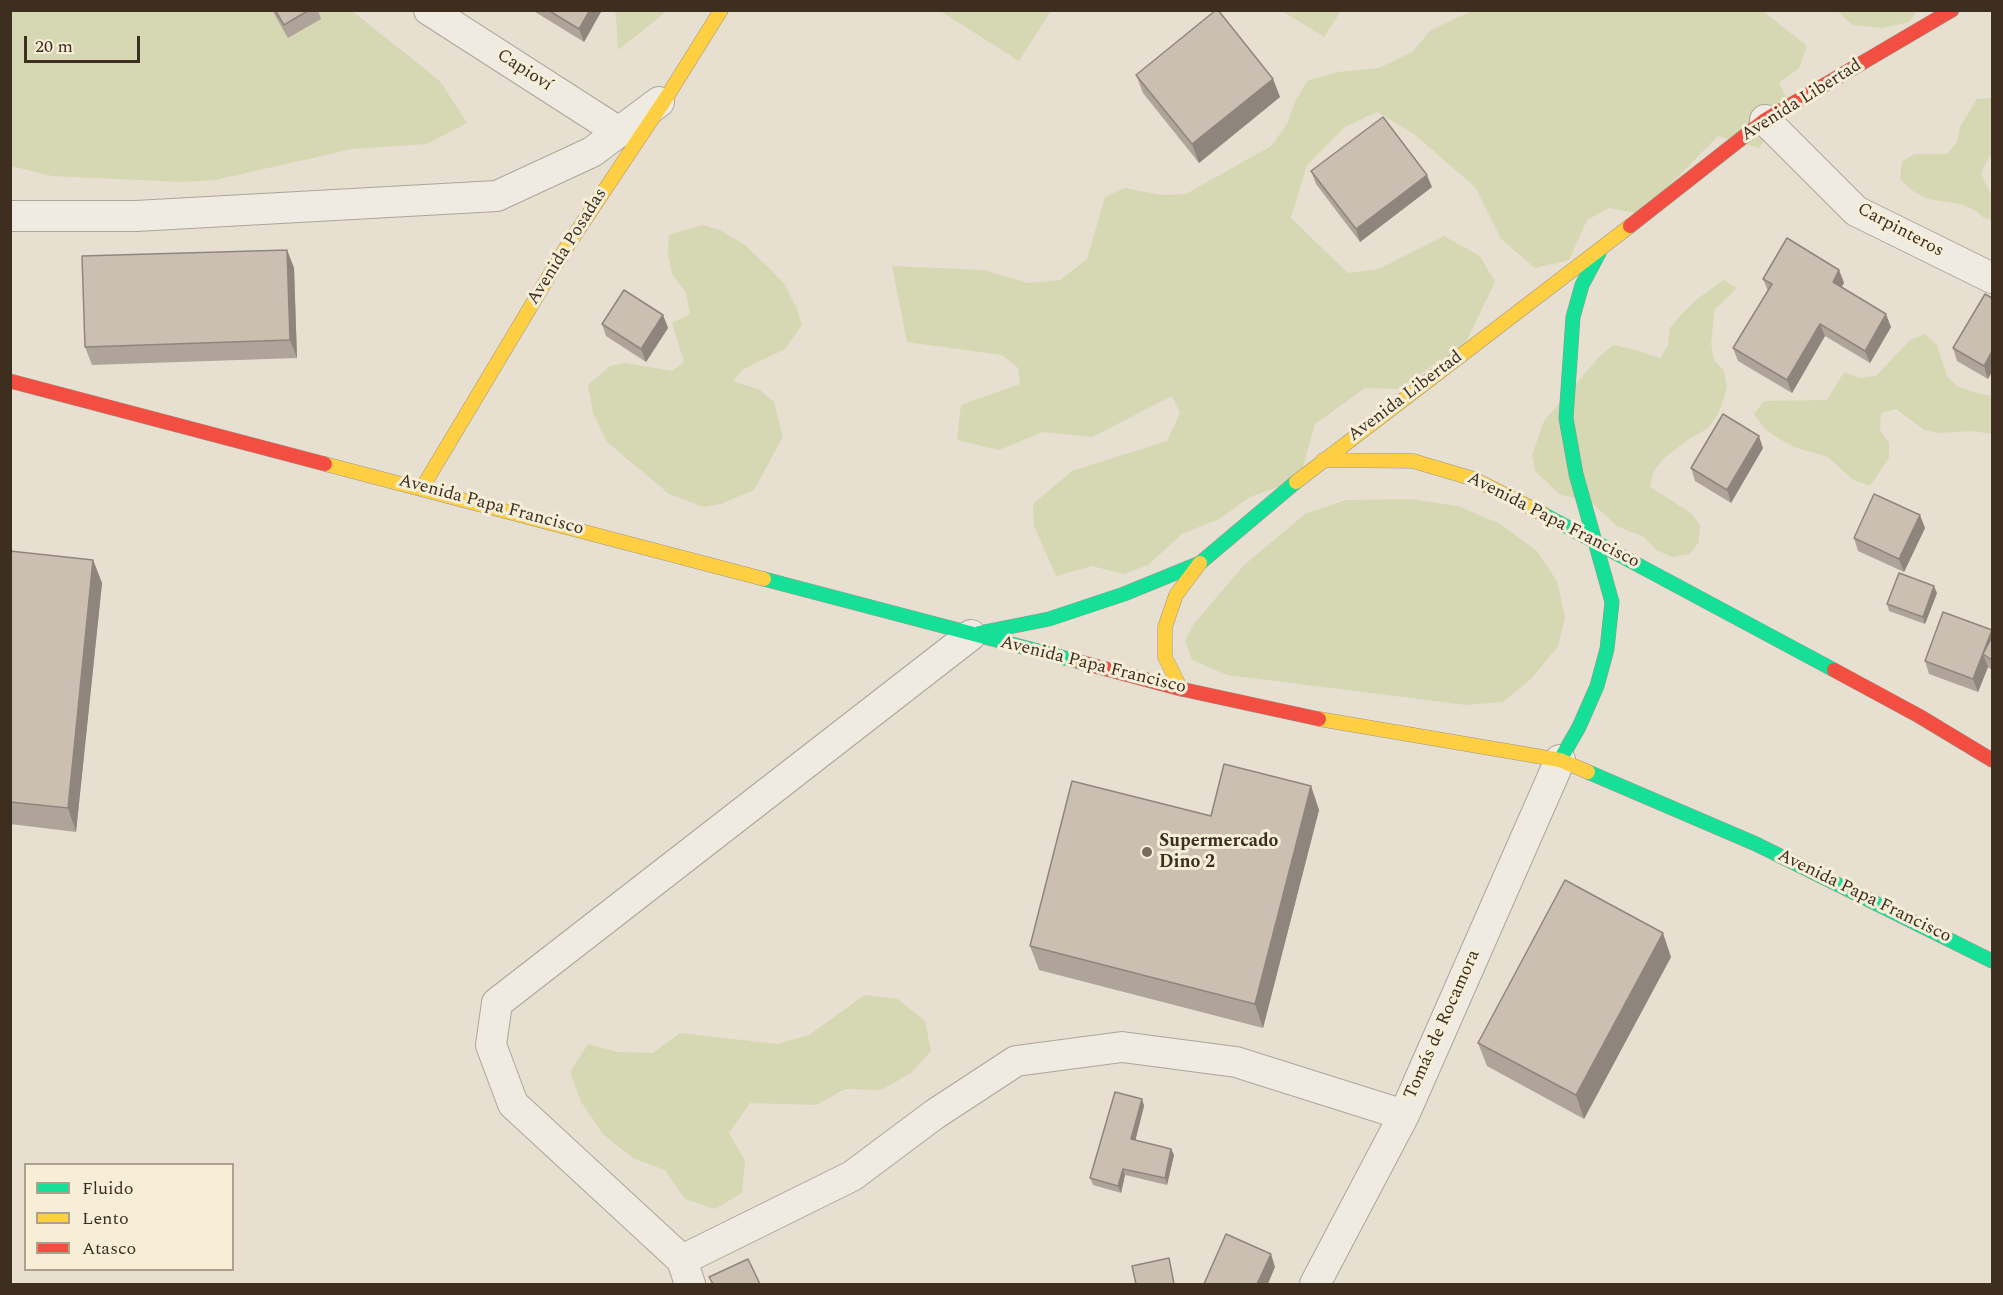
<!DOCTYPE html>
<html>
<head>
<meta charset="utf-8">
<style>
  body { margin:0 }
  #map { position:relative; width:2003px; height:1295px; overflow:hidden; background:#e7e0d1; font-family:Spectral,serif }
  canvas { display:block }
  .frame { position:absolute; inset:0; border:12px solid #3d2e20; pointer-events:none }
  .legend { position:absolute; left:24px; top:1163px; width:210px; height:108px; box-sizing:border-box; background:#f7eed8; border:2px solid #ada18e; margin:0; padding:8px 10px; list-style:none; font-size:18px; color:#3d2e20 }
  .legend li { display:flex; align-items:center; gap:12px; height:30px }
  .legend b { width:30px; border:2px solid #ada18e }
  .scale { position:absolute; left:24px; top:36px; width:116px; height:27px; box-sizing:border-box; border:3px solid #3d2e20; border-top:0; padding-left:8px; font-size:18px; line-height:21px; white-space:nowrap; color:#3d2e20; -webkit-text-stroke:4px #f7eed8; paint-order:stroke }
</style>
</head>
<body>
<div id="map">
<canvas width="2003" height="1295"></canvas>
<div class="frame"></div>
<ul class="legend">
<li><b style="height:8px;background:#16e098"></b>Fluido</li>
<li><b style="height:8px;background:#ffcf43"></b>Lento</li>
<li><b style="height:8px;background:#f24e42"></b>Atasco</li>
</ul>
<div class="scale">20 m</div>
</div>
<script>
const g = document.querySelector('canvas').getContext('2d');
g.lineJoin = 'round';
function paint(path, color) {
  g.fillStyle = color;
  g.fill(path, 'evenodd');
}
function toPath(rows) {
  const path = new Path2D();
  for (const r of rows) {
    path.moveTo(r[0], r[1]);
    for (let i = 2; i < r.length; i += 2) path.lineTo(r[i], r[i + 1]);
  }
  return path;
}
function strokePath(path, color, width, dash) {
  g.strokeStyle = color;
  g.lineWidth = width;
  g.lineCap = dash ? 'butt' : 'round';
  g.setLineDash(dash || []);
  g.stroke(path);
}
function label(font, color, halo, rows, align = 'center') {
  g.font = font + ' Spectral,serif';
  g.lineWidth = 6;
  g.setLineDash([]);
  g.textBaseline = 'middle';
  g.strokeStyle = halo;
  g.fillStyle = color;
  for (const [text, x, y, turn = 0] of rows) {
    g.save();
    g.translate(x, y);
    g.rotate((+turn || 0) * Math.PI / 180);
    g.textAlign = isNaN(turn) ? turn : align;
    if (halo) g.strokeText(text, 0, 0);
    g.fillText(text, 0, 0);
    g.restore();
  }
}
const green = toPath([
  [11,11,352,11,440,81,467,123,427,144,352,149,215,180,181,182,52,176,11,166],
  [614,11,667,11,618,50,616,16],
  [940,11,1051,11,1019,61],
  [1282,11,1341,11,1324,37],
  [1472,11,1763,11,1807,46,1799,68,1779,83,1789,103,1759,148,1718,136,1641,214,1609,208,1587,220,1569,260,1535,268,1501,239,1475,187,1414,134,1377,112,1345,127,1307,165,1291,218,1348,273,1379,269,1444,236,1480,256,1495,282,1465,344,1398,389,1365,388,1315,424,1301,474,1284,485,1250,497,1221,518,1182,534,1148,565,1124,574,1092,566,1056,576,1034,526,1033,504,1072,471,1167,441,1180,413,1172,396,1092,437,1043,432,999,450,957,440,961,405,1020,384,1018,368,1002,355,907,342,892,266,984,270,1028,283,1060,280,1087,259,1105,197,1125,188,1161,195,1186,194,1271,146,1287,124,1295,102,1307,81,1337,72,1379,68,1412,52,1431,30],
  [1837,11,1917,11,1909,22,1882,28,1852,25],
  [1992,98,1992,154,1988,159,1981,174,1992,196,1992,220,1984,218,1976,211,1960,204,1928,199,1913,191,1900,179,1902,161,1915,154,1947,154,1957,142,1960,127,1977,99],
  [702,225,720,230,746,246,773,272,785,285,797,309,802,325,785,349,742,370,733,381,760,390,774,402,783,437,754,490,721,504,704,507,669,494,607,442,593,413,588,385,610,366,625,363,672,371,684,362,672,323,690,314,686,293,672,274,668,255,669,235],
  [1724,280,1737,288,1715,309,1711,343,1714,360,1724,371,1727,387,1723,401,1717,416,1707,429,1692,437,1664,458,1654,471,1650,487,1691,513,1700,525,1699,542,1690,554,1672,557,1656,550,1644,537,1617,526,1592,503,1559,494,1535,471,1532,455,1544,421,1599,357,1613,345,1628,348,1660,358,1668,345,1670,328,1681,315,1697,299],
  [1925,334,1937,345,1947,376,1957,386,1973,392,1992,396,1992,434,1972,431,1939,433,1924,430,1896,409,1881,413,1880,430,1889,443,1889,458,1870,486,1852,479,1828,457,1797,448,1779,439,1765,429,1754,414,1764,401,1827,400,1844,372,1860,378,1876,376,1910,340],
  [1410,499,1458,506,1500,524,1537,551,1557,581,1565,617,1558,646,1532,678,1503,702,1466,705,1227,675,1192,660,1185,641,1193,625,1243,566,1305,514,1346,500],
  [865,995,898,999,925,1021,931,1051,911,1073,881,1090,845,1089,816,1105,750,1103,729,1133,745,1161,742,1193,715,1209,685,1199,665,1170,633,1158,604,1135,581,1102,570,1072,588,1044,618,1052,653,1053,680,1033,778,1044,809,1035]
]);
const street = toPath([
  [429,10,619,132],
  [1765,120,1856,211,1992,278],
  [10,216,136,216,497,196,592,152,659,102],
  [682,1260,852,1176,935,1114,1016,1061,1122,1047,1236,1062,1404,1115],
  [690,1284,682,1260,513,1104,491,1045,497,1003,971,635],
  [1315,1284,1404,1115,1560,760]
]);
const fast = toPath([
  [1543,514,1834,670],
  [764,579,1080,662],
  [979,633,1049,619,1124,594,1200,563,1296,482],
  [1560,760,1579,727,1597,686,1607,649,1612,602,1576,474,1566,418,1573,317,1582,285,1599,253],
  [1588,772,1756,844,1992,961]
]);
const slow = toPath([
  [1323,460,1413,461,1474,479,1543,514],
  [325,464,764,579],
  [1296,482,1630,226],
  [422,488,564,251,668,95,721,10],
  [1181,689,1165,657,1165,627,1176,595,1200,563],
  [1319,719,1560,760,1588,772]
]);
const jam = toPath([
  [1630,226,1765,120,1952,10],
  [10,381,325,464],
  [1080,662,1181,689,1319,719],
  [1834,670,1919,716,1992,760]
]);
const wall = toPath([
  [272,10,318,10,321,19,288,38],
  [532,10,602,10,584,42],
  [1136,75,1273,79,1280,97,1199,163,1143,93],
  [1311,171,1432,187,1360,242,1316,184],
  [287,250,294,268,297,358,92,365,85,347],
  [1839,270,1844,283,1841,287,1891,327,1870,363,1825,336,1792,393,1738,361,1733,348,1768,291,1763,279],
  [1985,294,1988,379,1957,361,1953,348],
  [663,315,668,328,646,362,606,336,602,324],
  [1763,448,1731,503,1695,481,1691,468],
  [1925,528,1904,572,1858,551,1854,538],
  [10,551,93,560,102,583,76,832,10,824],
  [1937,593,1925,624,1889,611,1887,604],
  [1992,630,1992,670,1988,667,1978,692,1929,674,1925,661],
  [1311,786,1319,810,1263,1028,1039,970,1030,946,1211,816],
  [1671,957,1584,1119,1487,1066,1478,1043],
  [1142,1099,1144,1106,1135,1140,1171,1149,1174,1155,1167,1185,1125,1175,1121,1193,1093,1185,1090,1178]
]);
const shadedWall = toPath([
  [590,10,602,10,584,42,579,29],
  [1273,79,1280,97,1199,163,1192,144],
  [1427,175,1432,187,1360,242,1356,229],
  [287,250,294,268,297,358,290,340],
  [1839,270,1844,283,1837,295,1833,282],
  [1886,314,1891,327,1870,363,1865,351],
  [663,315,668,328,646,362,641,349],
  [1820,324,1825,336,1792,393,1787,380],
  [1992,351,1992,372,1988,379,1984,366],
  [1759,436,1763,448,1731,503,1727,490],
  [1920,515,1925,528,1904,572,1899,559],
  [93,560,102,583,76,832,68,808],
  [1934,586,1937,593,1925,624,1923,617],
  [1992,630,1992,654,1983,654,1988,667,1978,692,1973,679],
  [1311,786,1319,810,1263,1028,1255,1004],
  [1663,933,1671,957,1584,1119,1576,1095],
  [1142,1099,1144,1106,1134,1146,1131,1139],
  [1171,1149,1174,1155,1167,1185,1165,1178],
  [1123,1169,1125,1175,1121,1193,1118,1186],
  [1271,1254,1275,1267,1268,1284,1257,1284]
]);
const building = toPath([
  [275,10,309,10,284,25,275,10],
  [548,10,590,10,579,29,548,10],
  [1216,10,1218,10,1273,79,1192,144,1136,75,1216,10],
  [1383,117,1427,175,1356,229,1311,171,1383,117],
  [1787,238,1839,270,1833,282,1886,314,1865,351,1820,324,1787,380,1733,348,1772,284,1763,279,1787,238],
  [287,250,290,340,85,347,82,256,287,250],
  [624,290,663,315,641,349,602,324,624,290],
  [1985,294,1992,298,1992,351,1984,366,1953,348,1985,294],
  [1723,414,1759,436,1727,490,1691,468,1723,414],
  [1874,494,1920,515,1899,559,1854,538,1874,494],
  [10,551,93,560,68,808,10,802,10,551],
  [1899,573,1934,586,1923,617,1887,604,1899,573],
  [1943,612,1992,630,1973,679,1925,661,1943,612],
  [1992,637,1992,660,1983,654,1992,637],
  [1224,764,1311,786,1255,1004,1030,946,1072,781,1211,816,1224,764],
  [1565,880,1663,933,1576,1095,1478,1043,1565,880],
  [1115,1092,1142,1099,1131,1139,1171,1149,1165,1178,1123,1169,1118,1186,1090,1178,1115,1092],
  [1226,1234,1271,1254,1257,1284,1204,1284,1226,1234],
  [1169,1258,1174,1284,1136,1284,1132,1266,1169,1258],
  [748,1259,760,1284,713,1284,709,1277,748,1259]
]);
const markers = [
  [1147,852,6,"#786c5e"]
];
const streetNames = [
  ["Capioví",524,71,33],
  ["Avenida Libertad",1802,101,-32],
  ["Carpinteros",1900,231,28],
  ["Avenida Posadas",568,247,-58],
  ["Avenida Libertad",1406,397,-37],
  ["Avenida Papa Francisco",491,506,15],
  ["Avenida Papa Francisco",1553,521,27],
  ["Avenida Papa Francisco",1093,666,14],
  ["Avenida Papa Francisco",1864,897,26],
  ["Tomás de Rocamora",1443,1025,-66]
];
const poiNames = [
  ["Supermercado",1159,842],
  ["Dino 2",1159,863]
];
paint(green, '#d6d7b3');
strokePath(street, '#ada599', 32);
strokePath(fast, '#9c958a', 15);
strokePath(slow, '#9c958a', 15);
strokePath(jam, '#9c958a', 15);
strokePath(street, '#efebe3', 30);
strokePath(fast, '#16e098', 14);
strokePath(slow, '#ffcf43', 14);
strokePath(jam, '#f24e42', 14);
paint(wall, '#afa499');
paint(shadedWall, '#8e867d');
paint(building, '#cbbfb2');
strokePath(building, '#8e867d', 1.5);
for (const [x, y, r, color] of markers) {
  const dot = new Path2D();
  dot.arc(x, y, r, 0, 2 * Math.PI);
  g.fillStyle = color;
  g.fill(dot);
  strokePath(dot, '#f7eed8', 2);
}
label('18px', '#3d2e20', '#f7eed8', streetNames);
label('bold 18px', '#3d2e20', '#f7eed8', poiNames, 'left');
</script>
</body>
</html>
